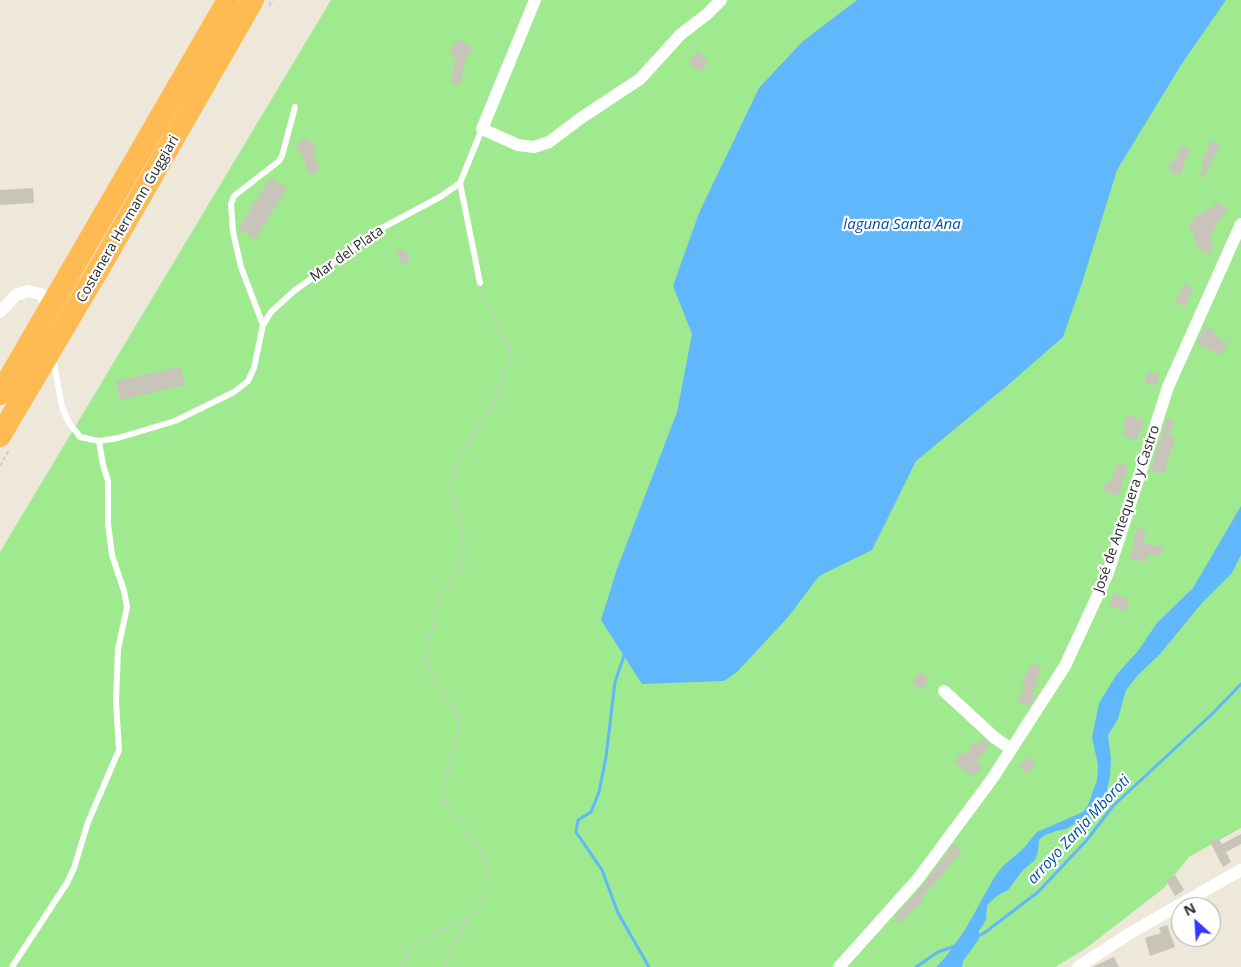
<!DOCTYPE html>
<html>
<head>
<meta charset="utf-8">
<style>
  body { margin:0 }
  #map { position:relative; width:1241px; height:967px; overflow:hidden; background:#ede8d9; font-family:"Open Sans",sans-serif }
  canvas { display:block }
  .north { position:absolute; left:1171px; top:897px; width:50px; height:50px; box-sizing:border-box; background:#fff; border:1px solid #a9a9a9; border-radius:50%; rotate:334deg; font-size:14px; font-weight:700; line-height:20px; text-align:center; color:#292929 }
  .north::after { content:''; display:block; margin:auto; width:18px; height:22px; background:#3437ff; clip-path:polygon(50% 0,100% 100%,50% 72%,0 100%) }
</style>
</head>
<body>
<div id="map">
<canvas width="1241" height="967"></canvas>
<div class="north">N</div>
</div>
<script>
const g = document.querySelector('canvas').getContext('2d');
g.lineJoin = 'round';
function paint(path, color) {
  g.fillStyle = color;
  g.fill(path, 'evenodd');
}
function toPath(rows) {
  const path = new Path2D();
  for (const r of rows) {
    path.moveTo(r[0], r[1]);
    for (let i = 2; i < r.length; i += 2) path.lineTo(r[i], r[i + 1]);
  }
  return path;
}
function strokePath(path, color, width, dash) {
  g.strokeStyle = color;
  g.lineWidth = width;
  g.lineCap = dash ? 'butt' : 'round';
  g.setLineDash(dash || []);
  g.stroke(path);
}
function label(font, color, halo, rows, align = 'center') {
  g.font = font + ' "Open Sans",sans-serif';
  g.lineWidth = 4.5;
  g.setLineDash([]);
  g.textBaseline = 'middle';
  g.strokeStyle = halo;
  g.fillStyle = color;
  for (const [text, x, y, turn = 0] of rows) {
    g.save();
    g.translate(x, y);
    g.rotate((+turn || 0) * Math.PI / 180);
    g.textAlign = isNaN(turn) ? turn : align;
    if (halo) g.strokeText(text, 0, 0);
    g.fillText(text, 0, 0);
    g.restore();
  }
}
const green = toPath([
  [331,0,1241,0,1241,828,1189,857,1164,888,1085,949,1055,967,0,967,0,552]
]);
const water = toPath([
  [857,0,1226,0,1181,65,1117,170,1082,283,1063,337,1008,385,916,461,872,550,819,576,789,616,738,671,724,681,642,684,601,620,617,569,677,412,692,334,673,286,699,213,759,88,802,42],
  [1241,506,1241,555,1232,573,1202,603,1160,654,1138,675,1126,690,1118,719,1108,735,1111,760,1110,776,1106,795,1092,818,1088,821,1072,825,1066,829,1056,831,1043,836,1039,840,1038,852,1035,860,1023,870,1008,890,997,896,987,905,986,920,979,931,979,939,963,961,962,967,936,967,944,959,965,930,995,876,1003,866,1024,848,1037,832,1083,812,1088,805,1097,780,1098,765,1092,737,1099,703,1117,674,1138,651,1157,623,1193,588]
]);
const stream = toPath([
  [625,653,615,682,606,757,599,792,591,812,578,820,576,832,602,870,618,913,649,967],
  [977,937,987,931,1038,892,1087,840,1113,806,1212,714,1241,684],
  [916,967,938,952,955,946]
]);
const building = toPath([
  [458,39,473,48,462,66,465,67,460,85,450,82,456,58,449,53],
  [697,51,709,61,700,72,688,62],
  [306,137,317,149,314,152,319,172,308,174,303,156,295,147],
  [1212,140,1220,144,1203,178,1200,177,1204,157],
  [1181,145,1190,149,1180,175,1169,172,1169,162,1175,162],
  [270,178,287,188,255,239,238,229],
  [33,188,34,203,0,205,0,190],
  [1216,202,1228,208,1222,218,1220,217,1209,241,1214,243,1210,254,1196,248,1198,243,1193,241,1196,234,1188,230,1195,216,1197,216,1214,206],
  [405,250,410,261,402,265,395,251],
  [1184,284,1193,289,1185,307,1175,302],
  [1204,327,1216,330,1213,334,1228,343,1220,355,1197,343],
  [181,367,185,385,120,400,116,381],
  [1147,372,1159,374,1157,385,1145,383],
  [1128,414,1145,422,1136,441,1122,434,1126,426,1123,425],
  [1167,418,1174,420,1170,435,1175,438,1164,474,1150,470],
  [1118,463,1128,467,1118,496,1103,490,1106,482,1110,483],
  [1137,528,1146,530,1143,543,1163,547,1161,556,1148,554,1147,562,1130,559],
  [1115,593,1130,601,1124,612,1109,604],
  [1033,663,1042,669,1036,679,1039,681,1031,693,1036,696,1029,707,1017,700,1026,686,1021,683],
  [920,672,929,679,922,690,912,683],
  [983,738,990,744,976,762,982,767,974,777,954,762,962,752,966,755,974,742,979,745],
  [1028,757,1035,765,1027,774,1019,766],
  [1241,834,1241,844,1226,852,1231,862,1223,867,1210,842,1218,838,1222,844],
  [954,844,962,850,939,879,922,897,924,899,900,923,894,918,923,885],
  [1175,875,1184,890,1175,896,1166,880],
  [1167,925,1175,947,1150,956,1145,938,1161,933,1159,928],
  [1114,957,1119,967,1093,967,1094,966]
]);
const path = toPath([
  [269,6,273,0],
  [0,466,9,450],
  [401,967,412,947,424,939,462,922,472,914,490,890,489,874,480,849,444,800,443,790,459,728,459,721,453,707,433,679,428,666,426,652,440,598,458,572,462,561,464,548,462,532,451,484,453,473,457,464,494,401,508,367,510,353,506,342,484,300,481,290],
  [446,967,446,959,471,916]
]);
const lane = toPath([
  [460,183,480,283],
  [263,325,241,267,233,232,231,204,234,196,279,161,282,156,295,107],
  [53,358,62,407,68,421,80,437,99,441,118,438,175,421,234,392,248,381,254,368,263,325,271,312,294,291,380,229,440,197,460,183,482,129],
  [12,967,67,883,74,868,88,822,119,750,116,701,118,649,127,607,124,591,112,555,108,524,108,481,103,465,99,441]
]);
const street = toPath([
  [535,0,482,129,518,145,534,147,549,142,581,118,640,79,681,34,706,15,721,0],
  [0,312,16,295,28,291,41,294,50,308],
  [944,691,995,738,1011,749],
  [839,967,917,880,992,779,1065,666,1108,573,1168,387,1241,224],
  [1078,967,1132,932,1241,870]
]);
const highway = toPath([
  [0,394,228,0],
  [0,436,104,260,253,0]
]);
const streetNames = [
  ["Costanera Hermann Guggiari",128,219,-60],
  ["Mar del Plata",347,254,-35],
  ["José de Antequera y Castro",1127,509,-71]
];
const waterNames = [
  ["laguna Santa Ana",902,225],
  ["arroyo Zanja Mboroti",1079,830,-47]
];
paint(green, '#9fea8f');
paint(water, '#60b7fb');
strokePath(stream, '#60b7fb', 3);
paint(building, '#c8c4b9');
strokePath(path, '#ccc', 2, [4, 2.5]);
strokePath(lane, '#fff', 6);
strokePath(street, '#fff', 12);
strokePath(highway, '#ffbb52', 22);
label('14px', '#292929', '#fff', streetNames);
label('italic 15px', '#0051a6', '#fff', waterNames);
</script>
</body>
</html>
